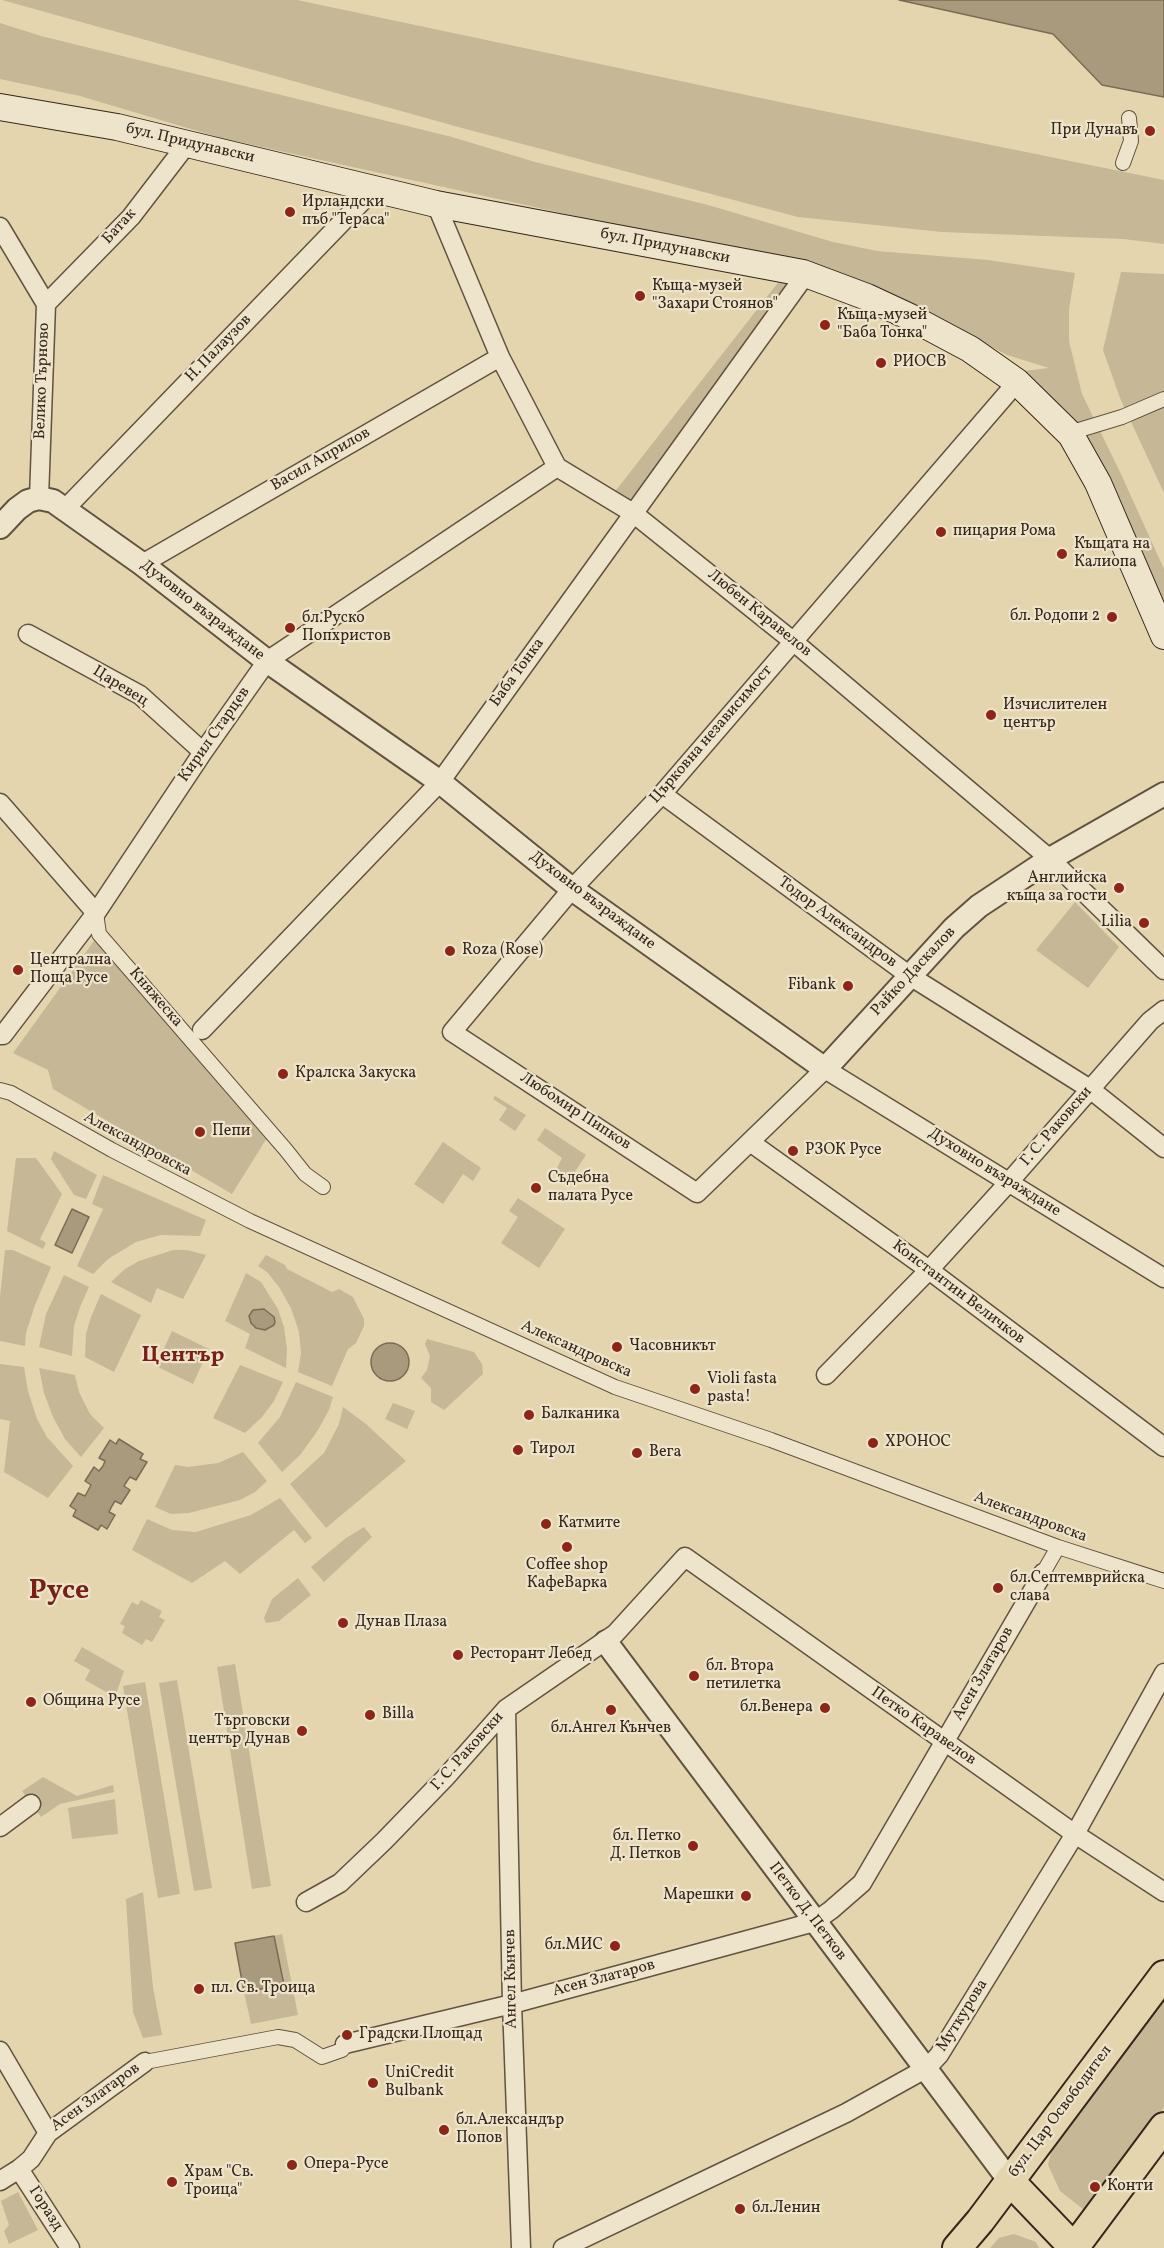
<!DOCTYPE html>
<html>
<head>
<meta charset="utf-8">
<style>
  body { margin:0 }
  canvas { display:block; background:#e4d5af }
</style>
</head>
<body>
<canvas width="1164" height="2248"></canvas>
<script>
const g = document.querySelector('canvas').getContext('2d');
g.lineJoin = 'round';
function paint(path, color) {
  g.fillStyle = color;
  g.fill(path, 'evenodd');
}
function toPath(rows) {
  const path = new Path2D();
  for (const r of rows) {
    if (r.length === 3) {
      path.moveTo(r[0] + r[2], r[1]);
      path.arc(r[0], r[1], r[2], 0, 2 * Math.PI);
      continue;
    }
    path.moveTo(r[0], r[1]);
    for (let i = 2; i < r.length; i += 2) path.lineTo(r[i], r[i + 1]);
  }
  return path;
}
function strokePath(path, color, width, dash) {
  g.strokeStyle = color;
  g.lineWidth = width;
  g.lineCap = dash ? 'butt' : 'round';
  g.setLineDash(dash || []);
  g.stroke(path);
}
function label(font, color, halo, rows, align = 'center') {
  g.font = font + ' Vollkorn,serif';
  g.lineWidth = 4.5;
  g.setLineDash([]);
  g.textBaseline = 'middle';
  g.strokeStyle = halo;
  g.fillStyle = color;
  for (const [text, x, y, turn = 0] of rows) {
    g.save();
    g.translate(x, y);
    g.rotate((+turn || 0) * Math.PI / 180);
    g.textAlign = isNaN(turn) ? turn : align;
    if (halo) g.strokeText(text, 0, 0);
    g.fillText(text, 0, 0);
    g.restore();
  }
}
const green = toPath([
  [2,0,297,0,789,104,1164,180,1164,244,1123,239,942,232,798,217,462,128],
  [0,23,41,36,452,137,535,162,708,205,833,242,877,251,988,260,1075,273,1069,309,1069,341,1082,394,1120,472,1164,569,1164,614,1024,371,1049,368,1007,355,931,315,831,279,832,269,798,259,716,247,221,138,80,96,0,79],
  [787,271,803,273,639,522,610,498],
  [1121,272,1164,274,1164,493,1120,398,1103,350],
  [1075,902,1119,947,1088,988,1036,950],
  [99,934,270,1133,232,1194,53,1089,48,1070,13,1053],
  [495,1096,526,1115,515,1131,499,1120,507,1108,493,1099],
  [545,1128,586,1155,570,1179,556,1170,562,1158,537,1140],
  [443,1142,481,1168,473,1181,463,1174,443,1204,414,1184],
  [54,1151,97,1175,86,1199,74,1195,51,1159],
  [16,1158,36,1158,62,1194,40,1239,46,1243,43,1249,7,1231],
  [103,1175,206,1220,200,1236,161,1235,136,1242,108,1259,93,1274,77,1266,103,1209,92,1204],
  [518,1198,565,1229,539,1268,501,1243,518,1217,509,1211],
  [5,1250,13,1250,51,1267,35,1305,26,1333,25,1346,0,1341,0,1297],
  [173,1250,187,1250,206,1255,183,1299,157,1288,151,1303,111,1282,125,1269,139,1261],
  [266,1255,285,1265,287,1269,332,1292,339,1289,353,1297,364,1319,364,1326,356,1343,348,1349,332,1386,298,1372,301,1353,299,1332,291,1308,279,1287,267,1272,258,1266],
  [246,1273,261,1282,278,1309,284,1327,287,1349,286,1368,245,1348,250,1334,225,1321],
  [64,1275,89,1287,80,1307,74,1326,72,1356,39,1347,46,1314],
  [101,1294,141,1315,114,1372,85,1357,86,1334,91,1317],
  [172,1331,209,1349,193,1384,156,1366],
  [427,1339,474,1352,482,1364,483,1374,444,1410,431,1402,431,1388,421,1378,427,1370,430,1356,425,1344],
  [0,1364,24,1367,28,1391,37,1419,47,1437,73,1466,48,1498,4,1472,10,1421,0,1419],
  [240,1365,283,1382,274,1401,262,1417,245,1433,213,1418],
  [39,1368,75,1375,79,1392,90,1414,104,1428,81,1457,65,1439,53,1417,44,1393],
  [296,1382,333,1397,329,1410,318,1430,301,1454,282,1472,258,1443,280,1417],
  [393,1403,415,1411,407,1429,385,1419],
  [343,1407,366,1424,406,1461,326,1528,290,1484,324,1453,339,1424],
  [243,1452,267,1481,255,1492,240,1500,189,1513,171,1514,155,1507,175,1465,188,1467,218,1463],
  [280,1498,312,1538,305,1543,294,1530,240,1574,225,1561,192,1583,132,1550,147,1519,172,1530,196,1532,251,1515],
  [364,1527,372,1537,324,1582,311,1567,346,1538],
  [298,1578,311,1595,279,1621,266,1623,264,1618,272,1599],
  [141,1600,162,1611,159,1617,165,1620,152,1642,146,1639,142,1645,122,1633,125,1626,120,1624,132,1602,138,1605],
  [82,1647,124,1671,115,1697,85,1680,90,1670,74,1661],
  [235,1664,271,1886,252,1889,217,1667],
  [177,1680,212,1888,194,1891,159,1683],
  [145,1682,180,1894,158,1898,123,1686],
  [43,1777,77,1796,113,1785,114,1792,60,1804,41,1817,22,1791],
  [115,1799,118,1834,72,1839,68,1808],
  [143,1892,153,1987,162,2035,143,2038,133,2012,126,1899],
  [282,1934,298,2015,251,2024,244,1992,283,1984,274,1936],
  [1164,1993,1164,2107,1121,2175,1088,2213,1060,2191,1048,2165,1052,2149],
  [18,2192,38,2230,9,2244,4,2231,9,2225,1,2201],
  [1014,2234,1036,2242,1039,2248,990,2248,999,2238]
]);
const water = toPath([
  [899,0,1164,0,1164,97,1102,85,1053,34,899,0],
  [72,1209,89,1217,72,1253,55,1245,72,1209],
  [264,1309,274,1317,275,1322,274,1325,265,1330,256,1328,251,1323,249,1316,253,1310,264,1309],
  [390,1362,19],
  [119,1439,143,1454,140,1459,147,1462,136,1480,130,1477,127,1481,124,1486,130,1490,121,1504,115,1501,112,1506,109,1512,115,1515,107,1529,101,1525,98,1530,73,1516,76,1510,70,1506,78,1493,85,1496,91,1485,85,1481,94,1467,99,1471,103,1466,105,1461,99,1458,110,1440,116,1444,119,1439],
  [274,1936,284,1985,244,1992,235,1943,274,1936]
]);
const pedestrian = toPath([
  [1123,163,1131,141,1129,118],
  [1071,435,1079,430,1122,417,1164,399],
  [96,913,99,934,286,1150,305,1174,323,1187],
  [0,1090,11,1093,112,1150,250,1221,615,1387,771,1440,1058,1547,1164,1581],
  [1043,1573,1058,1547],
  [145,2062,278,2037,295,2040,322,2057,342,2050,345,2044]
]);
const minor = toPath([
  [436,204,500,357,557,467,633,513,794,642,1050,859,1164,970],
  [0,227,46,304,39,498],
  [46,304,131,217,187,144],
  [1017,382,662,794,572,889,452,1032,697,1193,825,1069,1164,1278],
  [65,509,374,189],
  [142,564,500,357],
  [28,634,140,695,203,752],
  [662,794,910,976,1090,1089,1164,1148],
  [0,803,96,913],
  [202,1030,440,782,806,274],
  [0,1035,3,1035,96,913,203,752,267,661,557,467],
  [750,1142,929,1270,1164,1447],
  [826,1375,929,1270,1009,1182,1150,1021,1164,1010],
  [506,1709,512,2004,521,2248],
  [0,1827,31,1804],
  [306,1902,340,1883,384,1841,445,1778,506,1709,615,1634,685,1557,1075,1834,1164,1892],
  [345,2044,512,2004,814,1922,831,1910,862,1883,1043,1573],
  [0,2051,48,2133],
  [19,2169,70,2248],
  [0,2181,19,2169,31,2159,48,2133,145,2062],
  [563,2248,846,2113,927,2068,939,2055,1075,1834,1164,1673]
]);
const tertiary = toPath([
  [0,527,17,509,28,501,39,498,53,501,142,564,267,661,440,782,572,889,825,1069,954,928,979,906,1050,859,1164,794],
  [606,1642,1009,2180]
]);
const secondary = toPath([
  [0,107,117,127,436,204,803,273,867,297,910,317,970,349,1017,382,1071,435,1098,483,1164,636]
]);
const primary = toPath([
  [1009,2180,1074,2248],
  [957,2248,980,2221,1164,1975],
  [1074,2248,1164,2127]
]);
const markers = [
  [1150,131,6,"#8f2418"],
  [290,212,6,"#8f2418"],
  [640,296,6,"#8f2418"],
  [825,325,6,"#8f2418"],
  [881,363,6,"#8f2418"],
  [941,532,6,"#8f2418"],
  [1062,554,6,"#8f2418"],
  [1112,617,6,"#8f2418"],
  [290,628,6,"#8f2418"],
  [991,715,6,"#8f2418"],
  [1119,888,6,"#8f2418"],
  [1144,923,6,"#8f2418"],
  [450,951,6,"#8f2418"],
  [18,970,6,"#8f2418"],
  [848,986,6,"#8f2418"],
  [283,1074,6,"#8f2418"],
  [200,1132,6,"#8f2418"],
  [793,1151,6,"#8f2418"],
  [536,1188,6,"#8f2418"],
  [617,1347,6,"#8f2418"],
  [695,1389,6,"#8f2418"],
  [529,1415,6,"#8f2418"],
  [873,1443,6,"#8f2418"],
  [518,1450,6,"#8f2418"],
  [637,1453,6,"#8f2418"],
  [546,1524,6,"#8f2418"],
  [567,1547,6,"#8f2418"],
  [998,1588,6,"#8f2418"],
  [343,1623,6,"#8f2418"],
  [458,1655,6,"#8f2418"],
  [694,1676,6,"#8f2418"],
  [31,1702,6,"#8f2418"],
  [825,1708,6,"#8f2418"],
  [611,1710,6,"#8f2418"],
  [370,1715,6,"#8f2418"],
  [302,1731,6,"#8f2418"],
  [693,1846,6,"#8f2418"],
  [746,1896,6,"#8f2418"],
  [615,1946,6,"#8f2418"],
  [199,1989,6,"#8f2418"],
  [347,2035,6,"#8f2418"],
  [373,2083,6,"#8f2418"],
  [444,2130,6,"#8f2418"],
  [292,2165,6,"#8f2418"],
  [172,2182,6,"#8f2418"],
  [1095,2187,6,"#8f2418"],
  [740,2209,6,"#8f2418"]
];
const poiNames = [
  ["При Дунавъ",1138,131,"right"],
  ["Ирландски",302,203],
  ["пъб \"Тераса\"",302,221],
  ["Къща-музей",652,287],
  ["\"Захари Стоянов\"",652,305],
  ["Къща-музей",837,316],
  ["\"Баба Тонка\"",837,334],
  ["РИОСВ",893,363],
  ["пицария Рома",953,532],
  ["Къщата на",1074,545],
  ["Калиопа",1074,563],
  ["бл. Родопи 2",1100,617,"right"],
  ["бл.Руско",302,619],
  ["Попхристов",302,637],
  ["Изчислителен",1003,706],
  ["център",1003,724],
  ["Aнглийска",1107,879,"right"],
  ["къща за гости",1107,897,"right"],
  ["Lilia",1132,923,"right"],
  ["Roza (Rose)",462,951],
  ["Централна",30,961],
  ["Поща Русе",30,979],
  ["Fibank",836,986,"right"],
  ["Кралска Закуска",295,1074],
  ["Пепи",212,1132],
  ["РЗОК Русе",805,1151],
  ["Съдебна",548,1179],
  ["палата Русе",548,1197],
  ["Часовникът",629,1347],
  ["Violi fasta",707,1380],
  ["pasta!",707,1398],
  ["Балканика",541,1415],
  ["XPOHOC",885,1443],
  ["Тирол",530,1450],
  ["Вега",649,1453],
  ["Катмите",558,1524],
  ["Coffee shop",567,1566,"center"],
  ["КафеВарка",567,1584,"center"],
  ["бл.Септемврийска",1010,1579],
  ["слава",1010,1597],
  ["Дунав Плаза",355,1623],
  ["Ресторант Лебед",470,1655],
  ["бл. Втора",706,1667],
  ["петилетка",706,1685],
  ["Община Русе",43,1702],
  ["бл.Венера",813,1708,"right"],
  ["Billa",382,1715],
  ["Tърговски",290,1722,"right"],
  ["център Дунав",290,1740,"right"],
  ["бл.Ангел Кънчев",611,1729,"center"],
  ["бл. Петко",681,1837,"right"],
  ["Д. Петков",681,1855,"right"],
  ["Марешки",734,1896,"right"],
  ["бл.МИС",603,1946,"right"],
  ["пл. Св. Троица",211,1989],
  ["Градски Площад",359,2035],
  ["UniCredit",385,2074],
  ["Bulbank",385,2092],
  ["бл.Александър",456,2121],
  ["Попов",456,2139],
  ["Опера-Русе",304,2165],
  ["Храм \"Св.",184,2173],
  ["Троица\"",184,2191],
  ["Конти",1107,2187],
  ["бл.Ленин",752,2209]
];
const streetNames = [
  ["бул. Придунавски",190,144,13],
  ["Батак",120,227,-48],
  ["бул. Придунавски",665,247,11],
  ["Н. Палаузов",219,349,-46],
  ["Велико Търново",43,381,-88],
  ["Васил Априлов",321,460,-30],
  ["Духовно възраждане",202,611,38],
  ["Любен Каравелов",759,614,39],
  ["Баба Тонка",518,673,-54],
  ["Царевец",120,687,32],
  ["Кирил Старцев",215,735,-55],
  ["Църковна независимост",712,735,-49],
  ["Духовно възраждане",592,901,37],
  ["Тодор Александров",837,923,36],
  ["Райко Даскалов",914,972,-47],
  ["Княжеска",155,998,49],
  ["Любомир Пипков",575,1112,33],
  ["Г. С. Раковски",1057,1127,-49],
  ["Александровска",137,1145,28],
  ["Духовно възраждане",994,1173,32],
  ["Константин Величков",958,1293,37],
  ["Александровска",576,1350,24],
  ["Александровска",1030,1518,20],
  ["Асен Златаров",984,1674,-60],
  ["Петко Каравелов",923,1727,35],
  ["Г. С. Раковски",468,1752,-48],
  ["Петко Д. Петков",807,1912,53],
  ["Ангел Кънчев",512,1979,-91],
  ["Асен Златаров",604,1979,-15],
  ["Муткурова",963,2016,-58],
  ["Асен Златаров",96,2098,-36],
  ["бул. Цар Освободител",1061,2112,-53],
  ["Горазд",45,2209,57]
];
const districtNames = [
  ["Център",183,1357]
];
const townNames = [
  ["Русе",59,1593]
];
paint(green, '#c6b796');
paint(water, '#a99a7d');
strokePath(water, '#7b6c56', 1.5);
strokePath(pedestrian, '#625240', 16);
strokePath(minor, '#625240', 21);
strokePath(tertiary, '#625240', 26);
strokePath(secondary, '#36261b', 28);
strokePath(primary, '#36261b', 32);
strokePath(pedestrian, '#ede4cb', 14);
strokePath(minor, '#ede4cb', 18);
strokePath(tertiary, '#ede4cb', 22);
strokePath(secondary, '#ede4cb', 26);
strokePath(primary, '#e4d5af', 28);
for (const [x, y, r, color] of markers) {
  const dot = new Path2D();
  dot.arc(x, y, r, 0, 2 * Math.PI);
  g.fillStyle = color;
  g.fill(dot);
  strokePath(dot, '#ede4cb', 2);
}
label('16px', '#36261b', '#ede4cb', poiNames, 'left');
label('16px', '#36261b', '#ede4cb', streetNames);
label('bold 22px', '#7a1f14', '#ede4cb', districtNames);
label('bold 28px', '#7a1f14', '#ede4cb', townNames);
</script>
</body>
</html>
